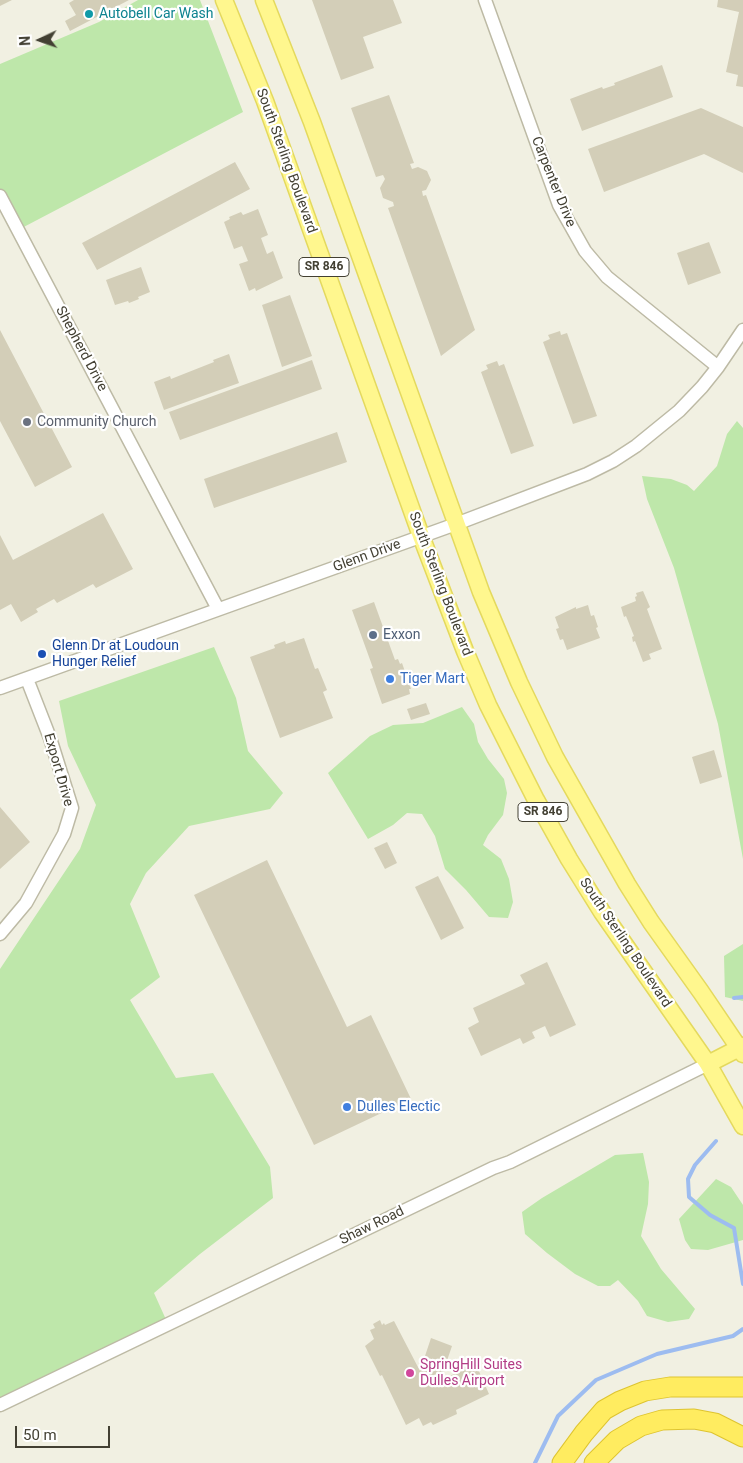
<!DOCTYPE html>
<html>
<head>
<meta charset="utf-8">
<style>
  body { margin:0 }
  #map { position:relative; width:743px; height:1463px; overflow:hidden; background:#f1f0e2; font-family:Roboto,sans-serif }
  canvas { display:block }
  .north { position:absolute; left:15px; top:15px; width:50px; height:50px; -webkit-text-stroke:4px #fff; paint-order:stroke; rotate:267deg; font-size:14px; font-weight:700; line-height:20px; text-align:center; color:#434033 }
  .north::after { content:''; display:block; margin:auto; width:18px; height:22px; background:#434033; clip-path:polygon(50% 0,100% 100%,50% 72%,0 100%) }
  .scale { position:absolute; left:15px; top:1426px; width:95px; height:22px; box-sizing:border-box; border:2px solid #434033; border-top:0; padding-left:6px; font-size:15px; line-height:18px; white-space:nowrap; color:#434033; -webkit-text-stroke:4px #fff; paint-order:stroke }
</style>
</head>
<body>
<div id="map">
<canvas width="743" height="1463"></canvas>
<div class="north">N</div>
<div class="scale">50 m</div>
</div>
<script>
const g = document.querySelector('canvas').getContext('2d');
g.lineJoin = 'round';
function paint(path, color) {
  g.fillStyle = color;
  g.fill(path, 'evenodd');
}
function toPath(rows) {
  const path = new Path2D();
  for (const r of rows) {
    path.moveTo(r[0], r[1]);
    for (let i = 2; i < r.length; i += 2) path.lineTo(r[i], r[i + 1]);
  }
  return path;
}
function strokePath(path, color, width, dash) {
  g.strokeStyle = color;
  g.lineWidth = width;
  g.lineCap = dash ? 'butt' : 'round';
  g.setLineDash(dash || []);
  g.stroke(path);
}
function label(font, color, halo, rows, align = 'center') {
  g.font = font + ' Roboto,sans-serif';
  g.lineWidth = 4.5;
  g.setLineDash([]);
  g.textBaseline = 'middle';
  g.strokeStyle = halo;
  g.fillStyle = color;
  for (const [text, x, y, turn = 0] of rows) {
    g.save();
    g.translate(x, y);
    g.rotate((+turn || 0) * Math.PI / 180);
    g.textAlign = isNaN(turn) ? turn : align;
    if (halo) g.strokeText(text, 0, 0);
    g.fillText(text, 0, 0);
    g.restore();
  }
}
const green = toPath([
  [138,0,200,0,243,112,18,230,0,196,0,64,99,22],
  [737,421,743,428,743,859,718,724,674,568,647,499,642,476,671,479,687,485,694,491,717,466,727,434],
  [214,647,236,698,248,751,283,793,270,809,189,826,146,873,130,904,160,977,130,1000,176,1078,213,1073,270,1167,273,1198,200,1254,154,1293,168,1324,0,1405,0,969,80,849,96,805,68,746,59,701],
  [462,707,474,724,478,742,488,759,504,779,507,793,503,815,488,835,483,845,501,859,509,879,513,902,508,918,489,917,466,890,445,869,435,836,422,814,407,813,393,825,368,839,328,773,370,736,393,725,423,723],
  [743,944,743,1001,725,997,724,956],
  [643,1153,649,1182,648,1204,641,1236,661,1269,695,1309,689,1319,668,1322,647,1316,638,1301,618,1280,610,1286,598,1286,575,1274,547,1253,525,1234,522,1212,542,1198,615,1155],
  [716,1179,731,1187,743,1205,743,1240,708,1250,691,1249,685,1240,679,1219]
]);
const stream = toPath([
  [734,998,743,997],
  [716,1141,695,1165,688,1179,689,1197,710,1215,734,1228,743,1284],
  [535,1463,558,1416,596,1380,657,1354,733,1336,743,1329]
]);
const building = toPath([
  [0,0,12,0,0,6],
  [74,0,129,0,70,31,65,21,76,15,69,3],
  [312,0,393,0,402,23,363,37,374,68,341,80],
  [718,0,743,0,743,87,736,86,738,75,726,72,739,12,717,7],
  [662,65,673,97,582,131,570,99,602,87,603,89,615,85,614,83],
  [389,95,414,163,410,164,412,169,418,167,427,171,431,180,426,190,422,191,423,196,426,195,475,330,441,356,388,208,394,206,393,202,383,198,380,188,385,179,383,175,376,177,351,108],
  [701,108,743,127,743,173,704,154,604,192,588,149],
  [235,162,250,189,97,270,82,243],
  [258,209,268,235,261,238,267,254,273,251,283,278,256,291,255,288,249,291,239,264,248,261,242,246,234,249,224,222,230,219,229,217,241,212,243,215],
  [709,242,721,273,688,285,677,253],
  [141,267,150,292,138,297,139,299,129,303,128,301,115,305,106,280],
  [290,295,312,356,282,367,262,305],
  [0,330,72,467,35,487,0,421],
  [560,331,561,335,567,333,597,416,573,424,543,342,550,339,548,335],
  [229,354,239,383,164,410,154,382,170,376,171,379,214,362,213,360],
  [312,360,322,389,180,440,169,412],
  [497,361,499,366,504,364,534,446,511,454,481,372,488,369,486,365],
  [337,432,347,462,214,508,204,479],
  [103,513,133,569,96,588,93,584,57,603,54,599,36,609,38,612,21,622,11,604,0,610,0,535,13,560],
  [643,591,650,607,647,609,662,649,649,654,651,659,643,662,635,641,633,642,632,637,634,636,626,616,624,617,621,607,636,601,635,597,637,596,636,593],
  [374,602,395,660,398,659,400,664,402,663,411,689,409,689,410,694,382,704,370,669,373,668,352,610],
  [588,605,591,616,594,615,598,627,596,628,600,638,567,650,563,639,560,640,556,629,559,628,555,617,576,607,576,609],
  [304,638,315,669,318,668,325,685,327,690,323,692,333,718,280,738,250,657,275,648,274,645,285,641,286,644],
  [426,703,430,714,411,720,407,709],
  [714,750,722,777,700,784,692,757],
  [0,807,30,842,0,869],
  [387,842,397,863,385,869,374,848],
  [267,860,347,1027,371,1015,411,1099,314,1145,194,895],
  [438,876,464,928,441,940,415,887],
  [547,962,576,1025,550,1037,545,1026,532,1032,535,1038,523,1044,520,1038,481,1056,468,1028,479,1022,473,1008,525,984,520,975],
  [380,1320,382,1325,384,1323,385,1325,394,1321,420,1371,431,1338,452,1346,441,1378,447,1375,448,1377,458,1372,457,1369,471,1363,472,1365,474,1364,478,1369,489,1394,456,1410,457,1414,433,1425,431,1422,423,1426,419,1418,406,1425,382,1375,380,1376,365,1346,374,1339,370,1330,375,1328,373,1324]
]);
const minor = toPath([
  [485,0,559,205,585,251,607,277,718,367],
  [0,196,218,609],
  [0,688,456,524,587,474,613,461,636,446,679,411,702,387,718,367,743,330],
  [0,934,26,903,64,834,72,808,50,738,27,679],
  [0,1405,493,1168,510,1162,708,1064]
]);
const major = toPath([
  [224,0,265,101,421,536,465,651,488,705,536,800,569,859,602,912,708,1064,743,1126],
  [264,0,312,122,481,592,519,682,555,757,627,884,651,922,701,992,743,1054],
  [708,1064,743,1046]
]);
const highway = toPath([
  [562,1463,584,1433,604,1410,620,1401,645,1391,670,1387,743,1387],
  [594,1463,617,1440,641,1426,662,1420,694,1419,715,1423,743,1437]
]);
const markers = [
  [89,14,5,"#0f9aa8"],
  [27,422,5,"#6b7280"],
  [373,635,5,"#5c6f8a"],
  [42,654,5,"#1a4fb4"],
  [390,679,5,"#3f7fe0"],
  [347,1107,5,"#3f7fe0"],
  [410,1373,5,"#d1479c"]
];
const shields = [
  [324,267,50],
  [543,812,50]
];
const shieldNames = [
  ["SR 846",324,267],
  ["SR 846",543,812]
];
const cultureNames = [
  ["Autobell Car Wash",99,14]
];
const streetNames = [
  ["South Sterling Boulevard",286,161,70],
  ["Carpenter Drive",553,182,68],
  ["Shepherd Drive",81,349,62],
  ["Glenn Drive",367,556,-20],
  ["South Sterling Boulevard",440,584,69],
  ["Export Drive",58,770,74],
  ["South Sterling Boulevard",625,943,56],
  ["Shaw Road",372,1226,-26]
];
const worshipNames = [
  ["Community Church",37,422]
];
const serviceNames = [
  ["Exxon",383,635]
];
const transitNames = [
  ["Glenn Dr at Loudoun",52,646],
  ["Hunger Relief",52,662]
];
const shopNames = [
  ["Tiger Mart",400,679],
  ["Dulles Electic",357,1107]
];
const hotelNames = [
  ["SpringHill Suites",420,1365],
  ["Dulles Airport",420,1381]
];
paint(green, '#bee7aa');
strokePath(stream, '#9dbcf0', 4);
paint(building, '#d3ceb8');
strokePath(minor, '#bdbaa5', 15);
strokePath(major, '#e4d95e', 19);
strokePath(highway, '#dec430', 21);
strokePath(minor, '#fff', 12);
strokePath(major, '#fff78e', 16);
strokePath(highway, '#ffec60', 19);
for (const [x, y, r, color] of markers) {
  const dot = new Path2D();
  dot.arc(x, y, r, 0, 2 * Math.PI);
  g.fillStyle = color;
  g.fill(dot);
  strokePath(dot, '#fff', 2);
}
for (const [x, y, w] of shields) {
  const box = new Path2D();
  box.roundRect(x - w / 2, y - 9.5, w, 19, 4);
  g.fillStyle = '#fff';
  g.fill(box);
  strokePath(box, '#434033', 1);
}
label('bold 12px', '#434033', null, shieldNames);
label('14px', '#0d838f', '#fff', cultureNames, 'left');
label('14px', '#434033', '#fff', streetNames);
label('14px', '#5b616d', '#fff', worshipNames, 'left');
label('14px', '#4e5e75', '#fff', serviceNames, 'left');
label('14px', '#164399', '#fff', transitNames, 'left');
label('14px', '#366cbe', '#fff', shopNames, 'left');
label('14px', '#b23c85', '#fff', hotelNames, 'left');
</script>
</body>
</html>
